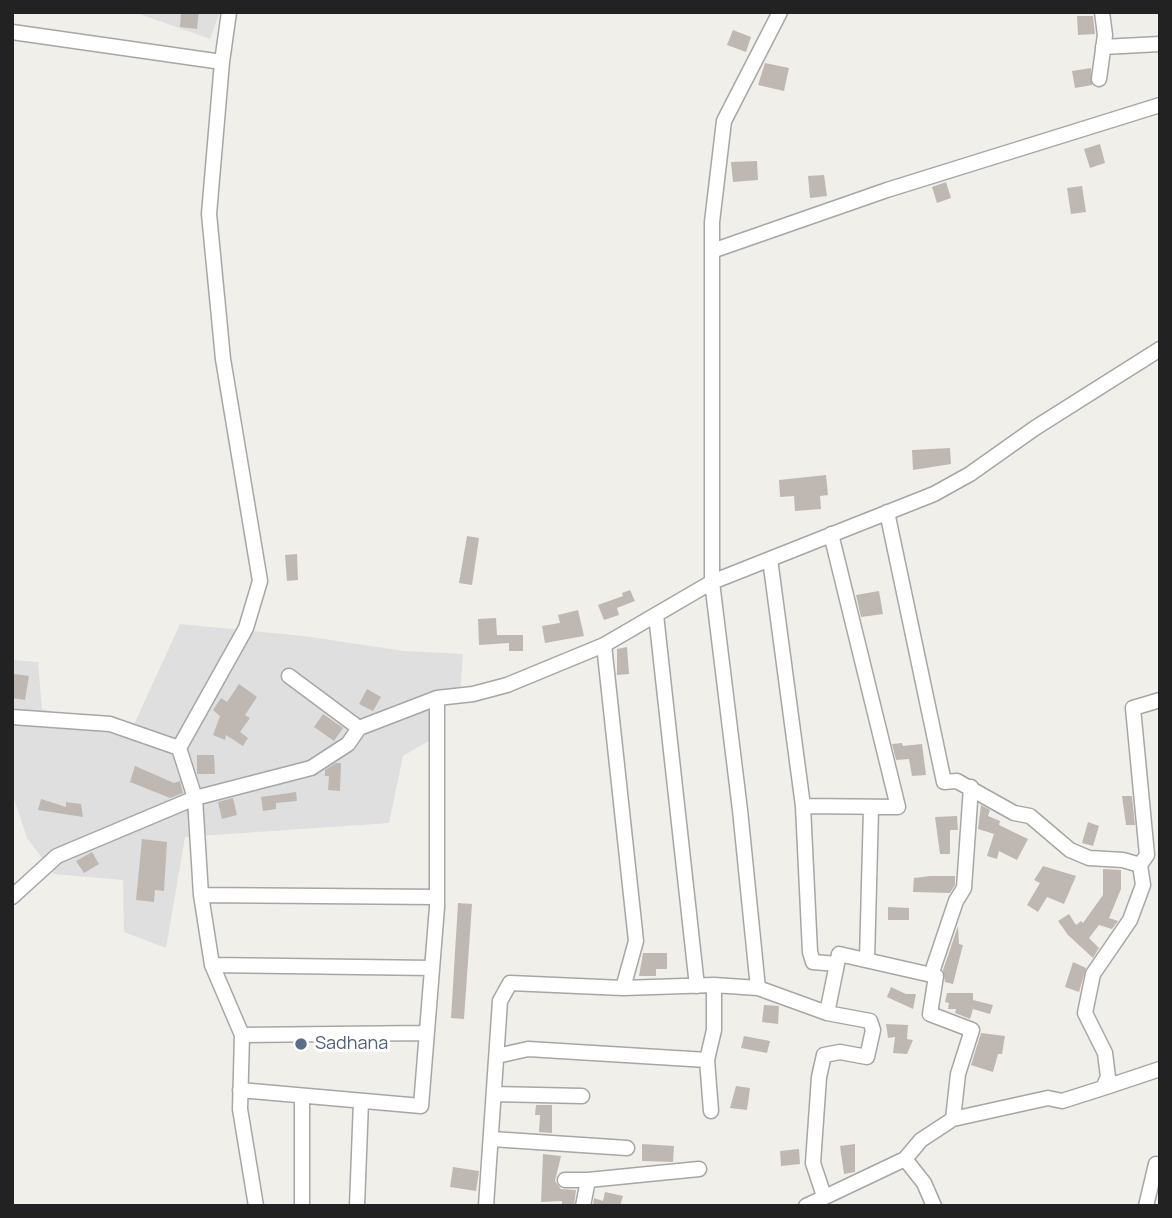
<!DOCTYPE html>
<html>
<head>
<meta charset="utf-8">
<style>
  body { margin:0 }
  #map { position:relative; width:1172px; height:1218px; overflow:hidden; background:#f1efe9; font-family:Manrope,sans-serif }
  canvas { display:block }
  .frame { position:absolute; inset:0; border:14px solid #222; pointer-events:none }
</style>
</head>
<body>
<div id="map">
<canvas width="1172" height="1218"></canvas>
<div class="frame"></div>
</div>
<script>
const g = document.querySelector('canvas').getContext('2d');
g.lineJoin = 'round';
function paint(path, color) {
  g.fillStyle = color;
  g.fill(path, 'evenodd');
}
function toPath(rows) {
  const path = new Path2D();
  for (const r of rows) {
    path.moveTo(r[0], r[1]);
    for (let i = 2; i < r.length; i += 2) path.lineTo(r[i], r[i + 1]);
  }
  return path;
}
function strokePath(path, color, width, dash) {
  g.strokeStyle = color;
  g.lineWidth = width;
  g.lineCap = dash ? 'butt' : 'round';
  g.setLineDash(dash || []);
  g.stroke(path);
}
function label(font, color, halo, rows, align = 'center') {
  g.font = font + ' Manrope,sans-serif';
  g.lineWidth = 6;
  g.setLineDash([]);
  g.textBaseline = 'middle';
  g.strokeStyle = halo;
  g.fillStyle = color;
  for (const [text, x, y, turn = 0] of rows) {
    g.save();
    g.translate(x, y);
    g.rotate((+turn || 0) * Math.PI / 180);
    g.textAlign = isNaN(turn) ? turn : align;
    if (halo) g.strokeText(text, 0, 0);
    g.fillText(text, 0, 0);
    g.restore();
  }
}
const residential = toPath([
  [134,12,220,12,210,39],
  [180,624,304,636,404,651,463,654,460,697,438,704,441,734,403,756,389,823,185,837,166,948,124,932,123,880,54,874,27,838,12,792,12,660,38,662,42,709,131,731]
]);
const building = toPath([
  [181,12,199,12,197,29,180,27],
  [1077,16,1093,16,1095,34,1078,35],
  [733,30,751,37,746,52,727,45],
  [765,63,789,68,784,91,758,85],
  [1091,68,1092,85,1075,88,1072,71],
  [1100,144,1105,163,1090,168,1084,149],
  [757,161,758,180,733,182,731,162],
  [824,175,827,196,810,198,808,176],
  [946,182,951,198,937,203,932,187],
  [1082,186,1086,212,1071,214,1067,188],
  [950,448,951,464,913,470,912,450],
  [826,475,828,495,820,496,821,509,795,511,794,496,780,497,779,480],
  [467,536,479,538,472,585,459,583],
  [297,554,298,580,287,581,285,555],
  [630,590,635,601,617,608,619,615,604,620,598,605,623,596,622,593],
  [879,591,883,614,861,617,856,595],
  [578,610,584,636,545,643,542,626,560,623,558,615],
  [496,618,497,635,523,635,523,651,509,651,509,643,479,645,478,619],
  [627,647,629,674,617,675,617,649],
  [14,674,29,676,25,700,12,698],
  [239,684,257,697,245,715,250,718,240,732,248,738,243,746,226,735,225,740,213,735,220,716,213,710,221,698,227,702],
  [367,689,381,697,373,711,359,704],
  [323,714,343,728,334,741,314,727],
  [902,743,903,746,922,744,926,775,912,776,909,759,896,760,892,744],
  [197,755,214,755,215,774,197,774],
  [336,763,341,763,340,791,328,790,329,776,325,776,325,770],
  [135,766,174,783,180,781,183,793,170,798,130,782],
  [296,792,297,801,276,803,276,809,263,811,261,797],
  [1122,796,1132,796,1135,825,1126,825],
  [233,798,237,815,222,819,218,802],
  [41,799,66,807,66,802,81,804,83,817,38,810],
  [981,805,990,810,988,816,1000,821,999,825,1028,839,1017,860,999,851,997,859,987,856,994,834,978,829],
  [957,816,958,830,950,830,950,854,940,854,935,817],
  [1088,822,1099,826,1093,846,1082,843],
  [142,839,167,842,164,891,155,890,154,902,136,900],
  [92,852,99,864,84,873,76,861],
  [1043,866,1076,876,1064,904,1047,897,1038,912,1027,905,1040,883,1034,880],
  [1103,869,1121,870,1121,889,1109,918,1118,921,1112,929,1099,925,1089,938,1099,948,1093,958,1068,935,1058,921,1069,914,1076,925,1081,921,1083,923,1103,895],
  [930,876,955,876,955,885,950,893,913,892,914,878],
  [458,903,472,904,464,1019,451,1018],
  [888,907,909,908,909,920,888,920],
  [958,926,959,944,963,945,953,984,945,982,943,970],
  [643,953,667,953,667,969,656,969,656,976,639,976],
  [1073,962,1086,968,1079,992,1065,987],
  [891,987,906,994,916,994,913,1009,887,997],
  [947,993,973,993,973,1000,993,1005,990,1014,973,1009,970,1019,955,1013,956,1009,948,1009,949,1003,945,1002],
  [764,1005,779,1006,778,1024,762,1022],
  [886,1024,908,1025,907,1039,913,1040,907,1054,893,1053,895,1037,888,1038],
  [981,1033,1005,1036,1002,1054,998,1054,993,1072,971,1065],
  [744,1036,770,1041,767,1053,741,1048],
  [736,1086,750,1088,747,1110,730,1108],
  [536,1105,552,1105,552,1133,539,1132,540,1115,535,1115],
  [642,1144,674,1146,673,1162,642,1161],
  [855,1144,855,1172,844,1174,840,1146],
  [799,1149,800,1164,781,1166,780,1151],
  [543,1154,561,1156,555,1181,561,1189,576,1190,574,1206,562,1206,562,1201,541,1202],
  [453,1167,479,1171,476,1191,450,1187],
  [605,1192,623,1196,620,1206,593,1206,594,1198,603,1201]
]);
const street = toPath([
  [12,32,222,62],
  [1103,47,1160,44],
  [1099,79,1105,35,1102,12],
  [712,251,887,190,1160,105],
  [887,512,944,782,957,781,1014,813,1030,816,1070,850,1089,858,1123,860,1140,865,1143,885,1130,920,1093,974,1085,1013,1105,1053,1108,1077,1103,1088,1062,1101,1048,1098,953,1119,921,1140,905,1159,924,1183,934,1206],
  [770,559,803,806,810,952,813,962,837,964],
  [656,615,697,986],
  [604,645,636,941,623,988],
  [289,676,359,728],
  [12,717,110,724,179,748],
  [803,806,898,807,831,534],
  [1140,865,1147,855,1133,708,1160,700],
  [201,895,437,897],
  [12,897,57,856,195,798,179,748,246,628,260,581,223,359,209,214,222,62,229,12],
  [867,960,871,809],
  [212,965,432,968],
  [931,975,956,901,964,888,971,787],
  [758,988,740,810,712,582,712,222,724,121,780,12],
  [827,1013,839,954,936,976,930,1014,972,1030,958,1074,953,1119],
  [242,1035,427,1033],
  [497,1056,528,1049,707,1060,711,1111],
  [707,1060,714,1030,714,985],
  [1103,1088,1160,1069],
  [240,1090,421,1106,437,907,437,698],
  [494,1094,582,1096],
  [492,1139,627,1148],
  [565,1180,588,1180,583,1206],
  [588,1180,699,1169],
  [256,1206,240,1109,242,1035,212,965,201,895,195,798,311,768,348,744,359,728,437,698,473,694,507,685,604,645,712,582,934,494,970,474,1035,428,1160,349],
  [302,1206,302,1096],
  [357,1206,361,1101],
  [486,1206,500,1001,510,983,623,988,714,985,758,988,827,1013,870,1021,873,1030,867,1057,840,1052,824,1055,819,1077,813,1163,824,1196],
  [806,1206,905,1159],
  [1146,1206,1156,1164]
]);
const markers = [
  [301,1044,7,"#5c6f8a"]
];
const serviceNames = [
  ["Sadhana",315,1044]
];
paint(residential, '#e0dfdf');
paint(building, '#bfb8b2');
strokePath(street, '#a6a6a6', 17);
strokePath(street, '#fff', 14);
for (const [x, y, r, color] of markers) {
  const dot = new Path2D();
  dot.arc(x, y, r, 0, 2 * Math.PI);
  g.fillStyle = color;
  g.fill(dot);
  strokePath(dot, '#fff', 2.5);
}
label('18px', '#4e5e75', '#fff', serviceNames, 'left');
</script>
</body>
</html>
